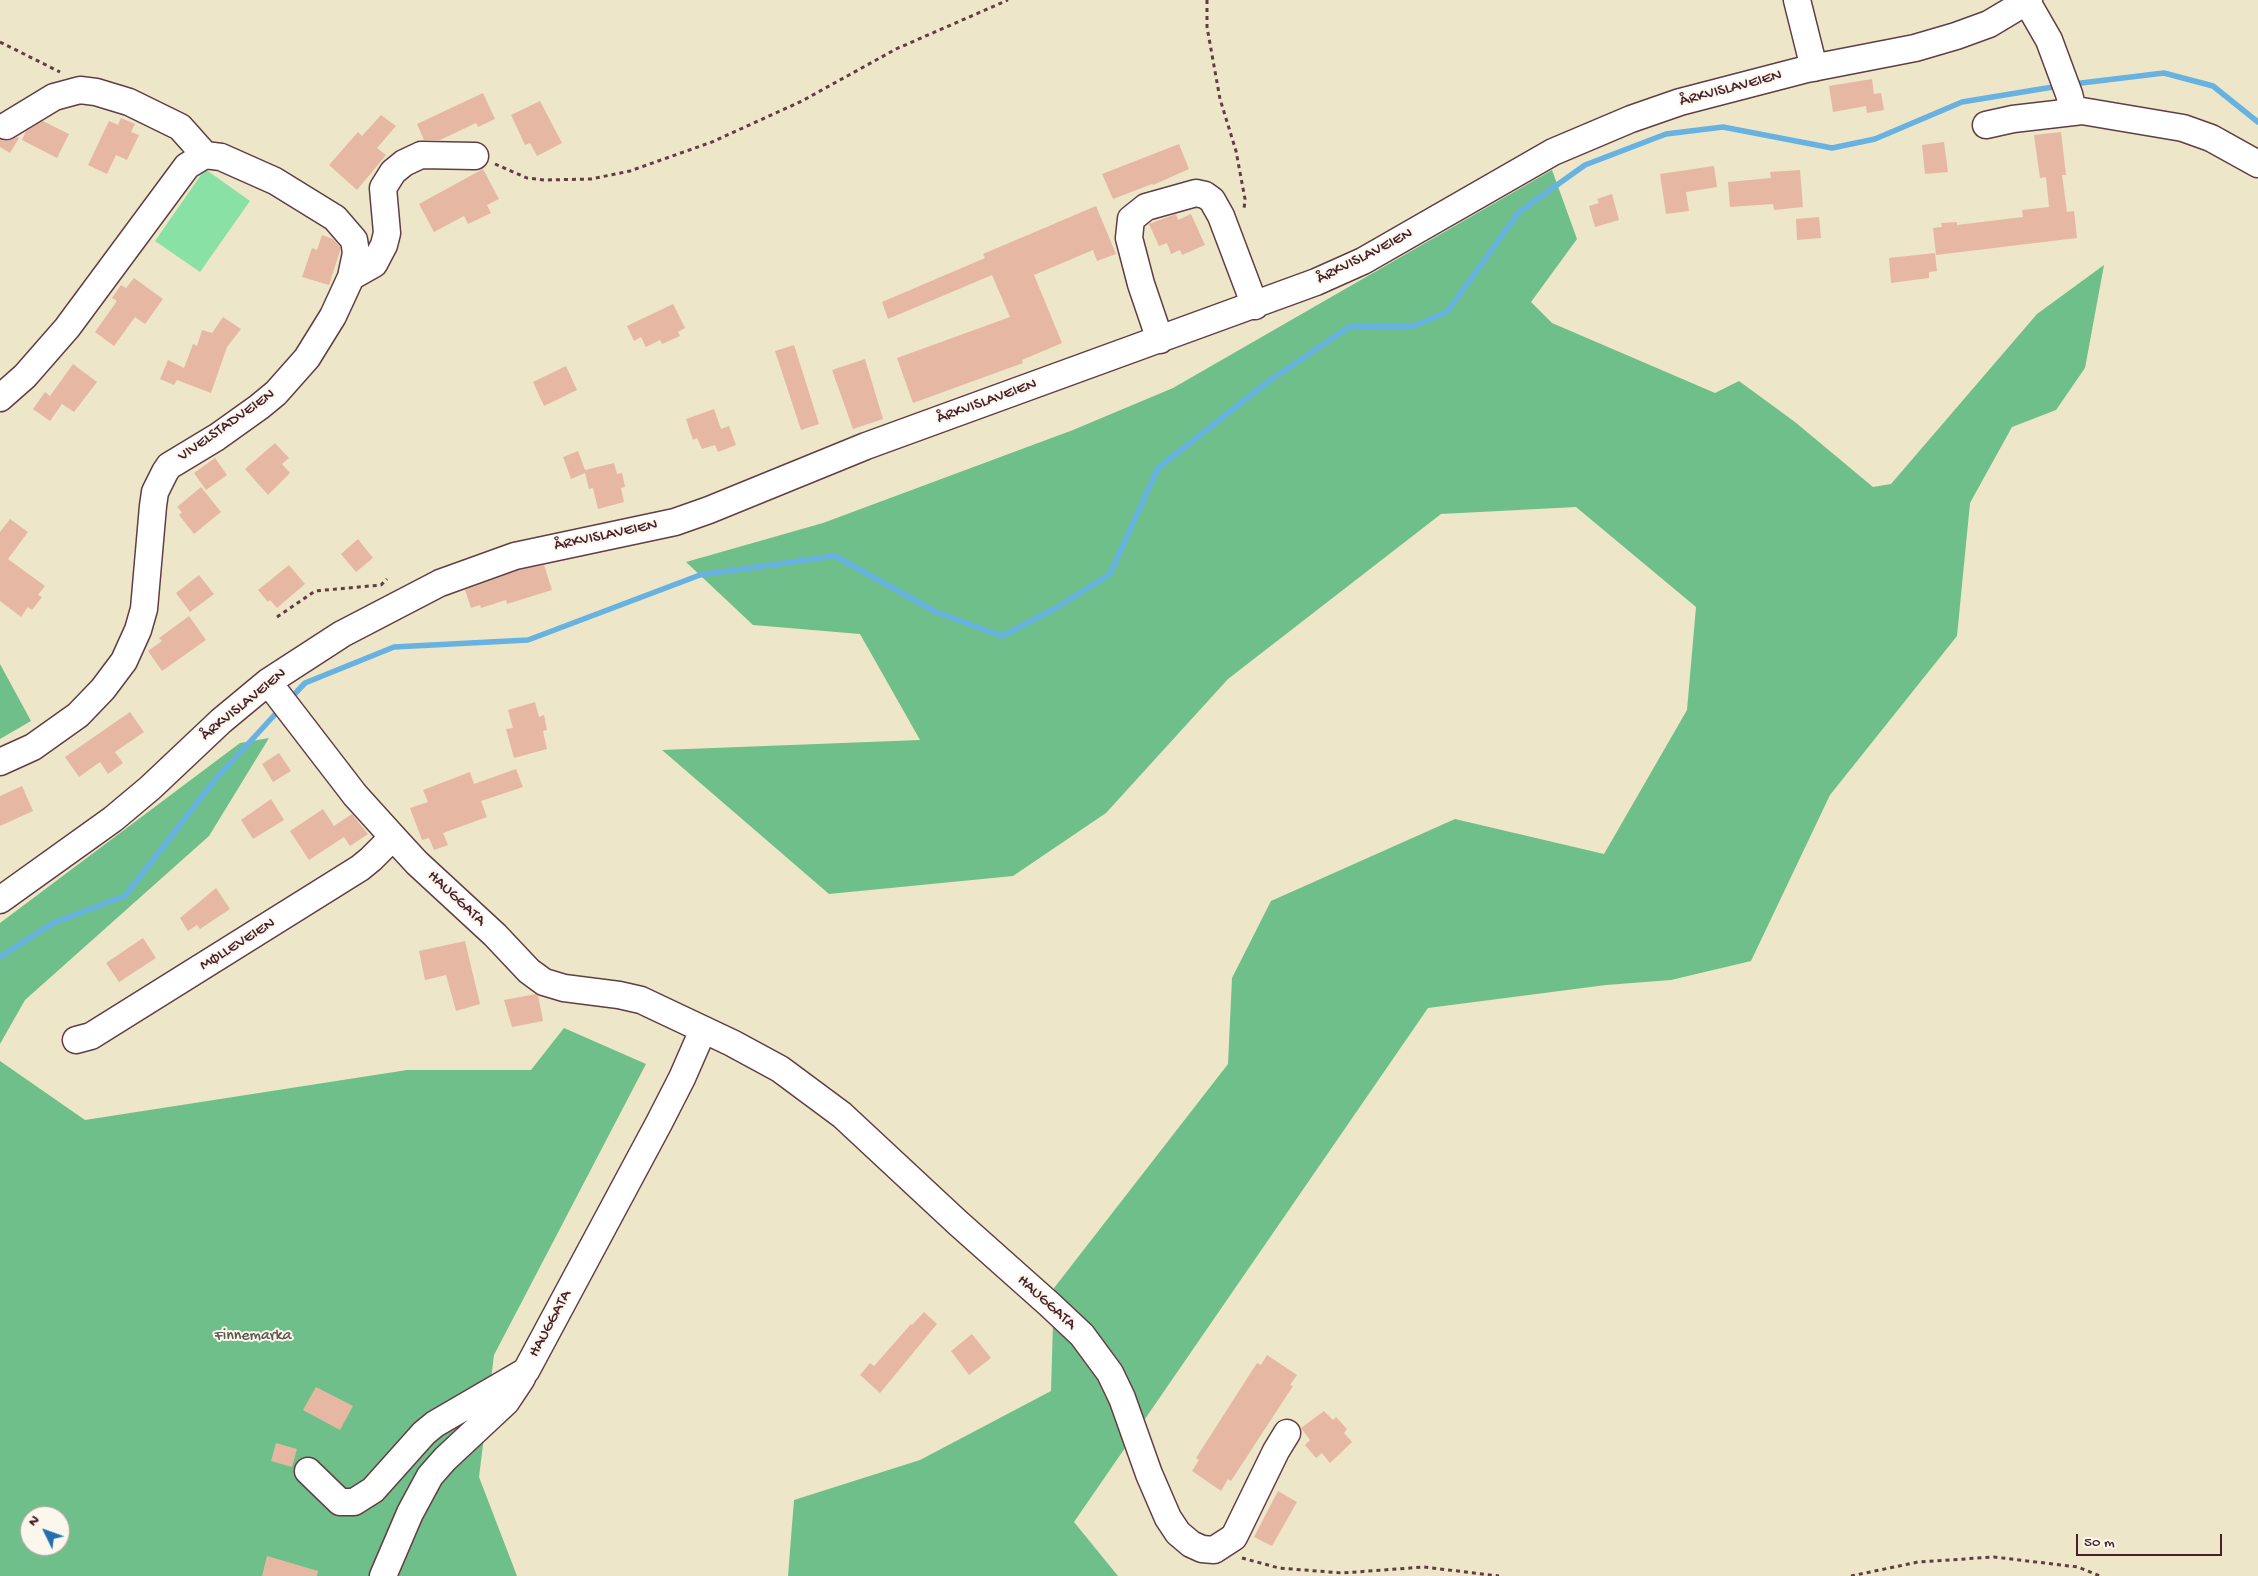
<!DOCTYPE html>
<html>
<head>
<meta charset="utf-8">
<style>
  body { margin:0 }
  #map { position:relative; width:2258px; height:1576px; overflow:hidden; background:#ede6c8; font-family:"Gochi Hand",sans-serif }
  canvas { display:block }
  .north { position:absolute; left:20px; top:1506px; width:50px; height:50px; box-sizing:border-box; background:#fbf7ec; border:1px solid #b4a19f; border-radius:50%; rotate:312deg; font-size:14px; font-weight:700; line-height:20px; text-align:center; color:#4a1f2b }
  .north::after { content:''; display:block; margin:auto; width:18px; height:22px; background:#1f6fb2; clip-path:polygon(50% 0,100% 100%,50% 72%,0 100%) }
  .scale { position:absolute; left:2076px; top:1534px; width:146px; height:22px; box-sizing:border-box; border:2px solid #4a1f2b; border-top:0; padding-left:6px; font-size:15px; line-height:18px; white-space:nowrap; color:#4a1f2b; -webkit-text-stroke:4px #fbf7ec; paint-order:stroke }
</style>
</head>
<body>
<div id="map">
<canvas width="2258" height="1576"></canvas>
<div class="north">N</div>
<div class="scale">50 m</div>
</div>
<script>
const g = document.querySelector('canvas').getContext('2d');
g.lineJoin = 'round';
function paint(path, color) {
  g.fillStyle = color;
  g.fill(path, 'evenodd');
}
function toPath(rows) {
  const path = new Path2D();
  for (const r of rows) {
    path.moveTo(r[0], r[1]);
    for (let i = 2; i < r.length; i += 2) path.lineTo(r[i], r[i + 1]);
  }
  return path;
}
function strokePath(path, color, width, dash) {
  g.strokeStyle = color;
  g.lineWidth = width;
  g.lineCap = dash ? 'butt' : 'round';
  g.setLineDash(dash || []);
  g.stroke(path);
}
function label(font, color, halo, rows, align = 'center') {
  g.font = font + ' "Gochi Hand",sans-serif';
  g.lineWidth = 4;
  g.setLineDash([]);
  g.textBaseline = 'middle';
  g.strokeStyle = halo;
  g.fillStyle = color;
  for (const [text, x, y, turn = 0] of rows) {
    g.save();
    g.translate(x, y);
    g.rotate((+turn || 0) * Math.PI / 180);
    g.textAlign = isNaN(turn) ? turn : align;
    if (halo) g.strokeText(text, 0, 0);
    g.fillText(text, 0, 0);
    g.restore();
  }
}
const green = toPath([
  [205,169,250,201,200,272,155,241]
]);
const forest = toPath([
  [1552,170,1577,239,1531,302,1552,323,1715,393,1739,381,1795,422,1873,487,1891,484,2037,314,2104,265,2085,368,2056,410,2012,427,1970,503,1957,636,1830,795,1751,961,1671,980,1606,985,1428,1008,1074,1522,1118,1576,788,1576,794,1500,920,1460,1051,1391,1054,1288,1228,1064,1232,978,1271,901,1455,819,1604,854,1687,710,1696,607,1576,507,1441,514,1228,679,1106,813,1013,876,829,894,662,750,920,740,860,634,753,625,686,562,823,523,1073,430,1173,388],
  [0,664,31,721,0,739],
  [269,738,209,836,25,1000,0,1044,0,923,240,743],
  [564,1028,646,1064,494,1355,479,1477,517,1576,0,1576,0,1061,85,1120,407,1070,531,1070],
  [30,1516,60,1516,60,1546,30,1546]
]);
const stream = toPath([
  [2073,84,2164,73,2213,86,2258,122],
  [290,699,305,683,394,647,528,640,700,575,835,556,936,612,1002,636,1056,608,1110,574,1158,468,1269,381,1349,327,1414,326,1447,312,1519,212,1585,165,1666,134,1723,127,1832,148,1875,139,1962,102,2059,86],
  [0,957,53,923,125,896,214,781,280,709]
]);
const building = toPath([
  [1872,79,1874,94,1881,93,1884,110,1867,113,1866,106,1833,112,1829,86],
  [483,93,495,119,478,127,476,123,440,140,424,140,417,124],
  [540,101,562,143,537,156,530,143,525,145,511,115],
  [381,115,396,126,377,148,386,155,357,190,329,165,358,132,362,136],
  [121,118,135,124,131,132,139,135,127,160,116,155,107,174,88,165,109,121,118,125],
  [43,121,69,134,57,158,22,140,26,131],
  [2061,132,2066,175,2062,175,2067,212,2074,211,2077,238,1936,255,1933,228,1942,227,1941,223,1957,222,1957,225,2023,217,2022,210,2049,207,2046,177,2040,178,2034,135],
  [17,137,19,138,10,153,0,147,0,140,7,141],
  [1944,142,1948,172,1925,174,1922,145],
  [1179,144,1189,169,1153,185,1152,184,1113,199,1102,174],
  [1714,166,1717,187,1686,192,1689,211,1666,214,1660,174],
  [483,169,499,199,487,205,491,213,468,224,464,216,434,232,419,204],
  [1800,170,1803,207,1774,210,1773,204,1730,207,1728,182,1771,178,1770,172],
  [1612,194,1619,220,1595,227,1589,206,1599,203,1597,199],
  [1096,206,1116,254,1097,261,1093,250,1034,275,1062,343,1022,360,1023,363,913,403,897,358,1010,317,992,275,888,319,882,302,985,258,983,254],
  [1176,214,1178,220,1191,214,1205,245,1182,255,1180,250,1171,254,1167,243,1159,246,1149,224],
  [1819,217,1821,238,1797,240,1796,219],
  [322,235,333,239,340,247,340,251,329,285,302,277,312,248,317,250],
  [1935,253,1937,271,1929,272,1929,278,1891,283,1889,258],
  [134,278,163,299,145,324,135,317,114,346,95,332,117,301,112,298,121,285,126,288],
  [673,304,685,328,678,332,680,336,662,344,660,340,646,347,641,337,634,341,627,326],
  [223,317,241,329,227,347,211,393,177,380,174,385,160,379,168,360,184,368,193,344,197,346,202,330,212,333],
  [794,345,819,424,801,430,775,351],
  [865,359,883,419,853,429,832,370],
  [73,364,97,382,74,412,62,404,50,421,33,409,45,392,50,396],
  [566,366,577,390,544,406,533,382],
  [714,409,721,429,729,426,736,445,718,452,715,445,702,449,697,438,693,440,686,419],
  [275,443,289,458,282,464,290,473,268,495,245,469],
  [578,451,585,470,614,463,617,474,622,473,625,487,621,488,624,502,598,509,593,488,589,489,585,473,571,479,563,457],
  [215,458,227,475,206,490,194,473],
  [201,487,221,512,194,534,179,515,182,512,177,507],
  [10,519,28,532,8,559,45,586,38,595,42,597,32,610,28,607,21,617,0,601,0,532],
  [358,539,373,558,356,572,341,554],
  [289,565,305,584,277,608,270,600,268,602,258,590],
  [544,565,552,590,507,604,506,600,481,608,480,605,471,608,465,590,519,570],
  [199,575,214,594,190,612,176,593],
  [189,616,206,640,162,671,148,651,162,641,159,638],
  [535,702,539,717,544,715,547,730,543,731,547,749,514,758,506,729,513,728,508,710],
  [130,712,144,732,115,752,123,763,108,774,100,762,79,777,65,757],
  [279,753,291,771,273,782,262,764],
  [516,769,523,787,481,801,487,817,443,833,448,845,434,850,429,838,422,840,410,808,428,802,423,790,470,772,474,784],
  [22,786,33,811,0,826,0,796],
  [271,799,284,820,253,839,241,820],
  [323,809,334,826,352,814,368,834,350,846,344,837,309,860,290,831],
  [216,888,230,909,200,929,197,925,188,931,180,918],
  [143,938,156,958,119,982,106,963],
  [465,941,480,1004,456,1011,446,975,425,980,419,951],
  [536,994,538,995,543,1021,512,1027,504,1000],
  [924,1312,937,1324,880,1393,860,1375,870,1363,874,1366,911,1324,912,1325],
  [972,1334,991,1358,969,1375,951,1351],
  [1267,1355,1297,1375,1290,1385,1293,1386,1231,1481,1228,1479,1221,1491,1192,1471,1199,1460,1196,1458,1257,1363,1261,1365],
  [316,1387,353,1406,340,1430,303,1410],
  [1324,1411,1333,1420,1336,1417,1347,1429,1344,1433,1352,1442,1330,1463,1322,1453,1316,1458,1305,1445,1310,1440,1301,1428],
  [276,1443,297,1449,292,1467,271,1461],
  [1278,1491,1297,1502,1272,1546,1254,1537],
  [267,1556,318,1571,317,1576,262,1576]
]);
const path = toPath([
  [1207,0,1207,27,1220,99,1236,151,1245,199,1244,210],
  [0,42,60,72],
  [495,164,527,178,544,180,591,179,630,171,712,142,802,101,896,49,1008,0],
  [277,617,315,591,381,585,387,579],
  [1242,1558,1279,1568,1342,1573,1424,1567,1499,1576],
  [1851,1576,1918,1562,1994,1557,2078,1567,2100,1576]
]);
const minor = toPath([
  [1797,0,1814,68],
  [2026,0,2049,40,2069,94,2073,110],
  [1986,125,2013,119,2082,111,2183,128,2211,138,2258,164],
  [6,126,54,97,80,90,96,92,129,102,180,127,205,155],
  [351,277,374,264,384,245,387,233,383,188,393,172,404,163,421,155,475,156],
  [1160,340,1141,284,1129,238,1131,219,1146,207,1196,193,1205,195,1212,200,1221,216,1255,306],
  [0,398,25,376,67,328,187,166,205,155,221,157,275,181,335,218,354,240,356,253,351,277,333,316,307,358,276,393,259,407,217,437,169,466,165,472,155,492,153,506,144,609,138,630,124,661,103,689,78,715,33,747,0,762],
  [268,682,355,795,393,837,417,863,495,935,529,971,544,982,564,988,619,995,641,1000,732,1043,780,1069,842,1115,958,1223,1049,1304,1082,1335,1110,1373,1122,1398,1149,1474,1168,1518,1178,1533,1191,1544,1202,1549,1214,1550,1234,1537,1276,1451,1287,1433],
  [0,900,113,819,150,788,221,721,268,682,342,634,440,583,515,556,675,522,709,510,866,446,1316,282,1363,261,1553,152,1631,119,1680,102,1807,69,1915,48,1956,36,1989,24,2029,0],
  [76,1040,91,1036,360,868,371,859,393,837],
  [308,1471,340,1502,354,1502,373,1490,424,1433,435,1424,526,1371,659,1123,682,1078,703,1030],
  [383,1576,410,1513,430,1476,445,1459,506,1402,522,1378]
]);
const streetNames = [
  ["ÅRKVISLAVEIEN",1731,89,-15],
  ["ÅRKVISLAVEIEN",1365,257,-27],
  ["ÅRKVISLAVEIEN",987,402,-20],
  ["VIVELSTADVEIEN",227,426,-35],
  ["ÅRKVISLAVEIEN",606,536,-12],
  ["ÅRKVISLAVEIEN",244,705,-39],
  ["HAUGGATA",456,899,43],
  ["MØLLEVEIEN",238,945,-32],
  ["HAUGGATA",1046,1303,42],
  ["HAUGGATA",551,1324,-62]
];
const parkNames = [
  ["Finnemarka",253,1337]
];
paint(green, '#8ae1a5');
paint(forest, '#6fbf8a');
strokePath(stream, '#67b2e0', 5.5);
paint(building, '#e6b8a4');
strokePath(minor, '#623d43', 29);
strokePath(path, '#623d43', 3, [4, 4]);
strokePath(minor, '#fff', 26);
label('16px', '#4a1f2b', '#fbf7ec', streetNames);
label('16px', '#5d5950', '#fbf7ec', parkNames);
</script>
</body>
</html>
